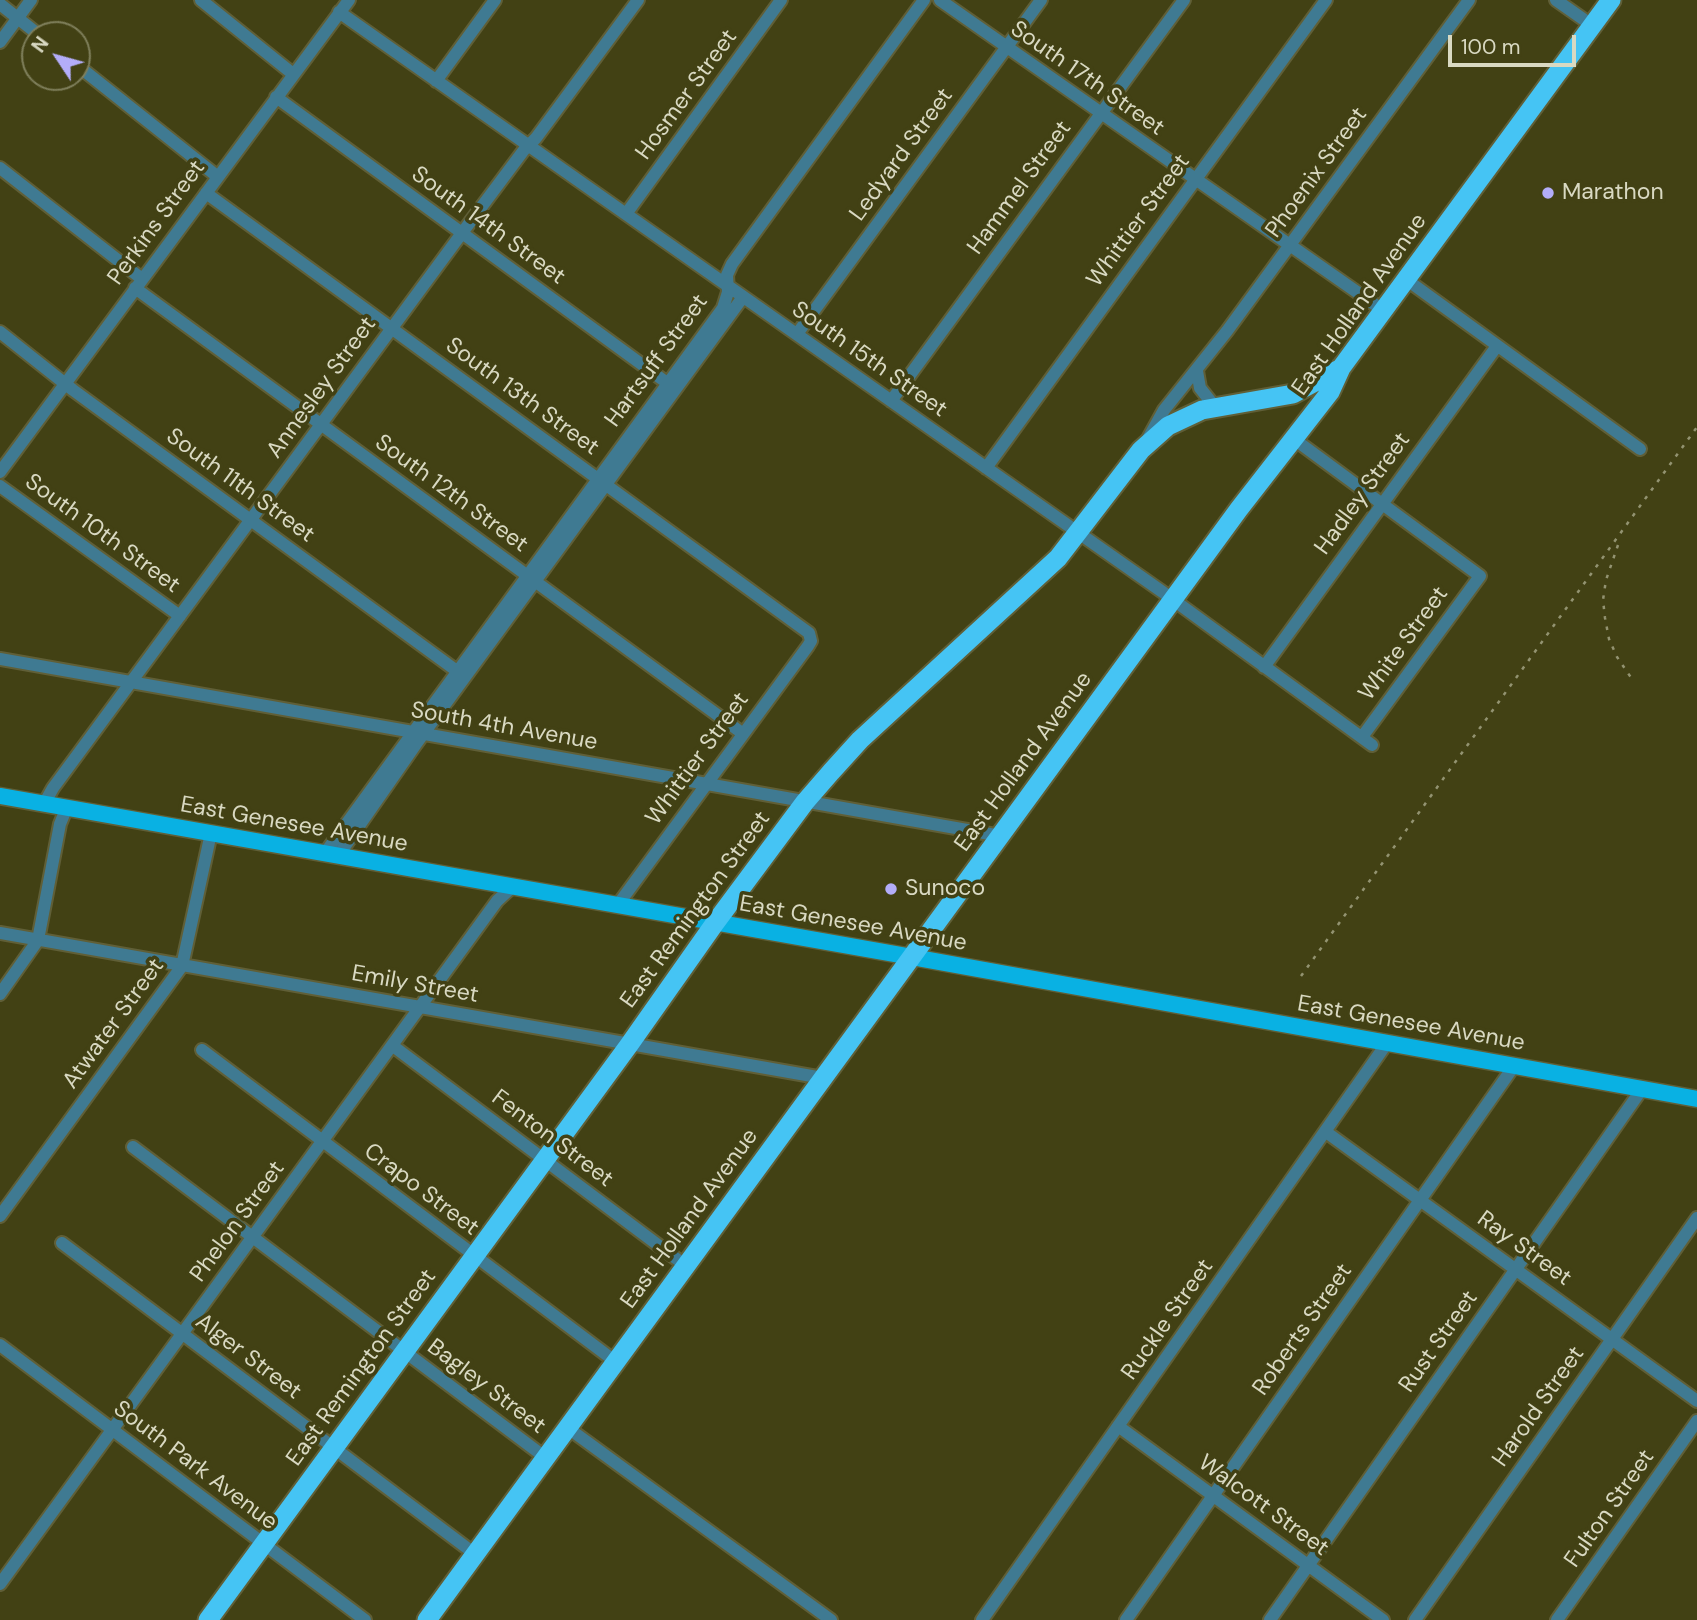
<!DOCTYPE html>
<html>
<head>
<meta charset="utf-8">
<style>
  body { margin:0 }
  #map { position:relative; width:1697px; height:1620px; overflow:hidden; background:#424114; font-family:"DM Sans",sans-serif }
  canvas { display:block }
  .north { position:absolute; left:21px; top:21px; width:70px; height:70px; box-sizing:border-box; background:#424114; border:2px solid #7e7e5a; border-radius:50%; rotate:306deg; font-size:19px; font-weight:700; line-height:28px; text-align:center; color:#d9d9c2 }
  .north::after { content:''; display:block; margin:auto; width:24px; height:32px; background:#b3adf9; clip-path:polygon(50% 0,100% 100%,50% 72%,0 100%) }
  .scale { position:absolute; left:1448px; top:35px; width:128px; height:32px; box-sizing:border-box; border:4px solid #d9d9c2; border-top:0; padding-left:9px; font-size:21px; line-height:24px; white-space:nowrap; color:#d9d9c2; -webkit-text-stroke:5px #424114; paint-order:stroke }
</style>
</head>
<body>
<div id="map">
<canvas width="1697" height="1620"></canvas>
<div class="north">N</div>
<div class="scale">100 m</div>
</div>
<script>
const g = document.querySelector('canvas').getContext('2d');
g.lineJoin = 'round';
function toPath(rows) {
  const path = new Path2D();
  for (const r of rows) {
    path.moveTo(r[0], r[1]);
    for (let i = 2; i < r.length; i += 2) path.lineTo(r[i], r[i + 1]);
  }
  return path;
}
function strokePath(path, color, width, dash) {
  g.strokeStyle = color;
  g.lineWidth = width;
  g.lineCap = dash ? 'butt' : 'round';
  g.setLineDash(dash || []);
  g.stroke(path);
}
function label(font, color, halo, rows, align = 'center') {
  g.font = font + ' "DM Sans",sans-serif';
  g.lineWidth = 7;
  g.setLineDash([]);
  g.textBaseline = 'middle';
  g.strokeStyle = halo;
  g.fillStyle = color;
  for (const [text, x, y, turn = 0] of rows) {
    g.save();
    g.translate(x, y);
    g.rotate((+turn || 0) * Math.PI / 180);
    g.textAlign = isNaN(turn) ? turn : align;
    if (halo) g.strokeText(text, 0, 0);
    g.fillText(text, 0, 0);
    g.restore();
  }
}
const minor = toPath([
  [201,0,293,74],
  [940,0,1384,311],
  [1556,0,1593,26],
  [0,4,39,35],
  [339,12,1164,593,1372,745],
  [0,42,31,0],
  [77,65,218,177],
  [436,81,495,0],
  [276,97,674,388],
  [0,168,142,279],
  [206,193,809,633,811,641,808,646,617,906],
  [626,214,781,0],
  [1407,280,1640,449],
  [135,288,742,733],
  [0,332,73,390,461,674],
  [797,334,1041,0],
  [1197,371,1200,388,1215,407],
  [891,401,1184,0],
  [1149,437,1164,410,1227,331,1469,0],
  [1294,439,1480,576,1362,737],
  [986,468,1326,0],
  [0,472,349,0],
  [0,486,180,616],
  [0,659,1001,836],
  [1264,667,1497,346],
  [44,804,53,788,462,233,524,150,536,138,638,0],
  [325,853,723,308,728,292,727,275,732,264,924,0],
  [338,856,416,744,743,297],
  [0,933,823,1078],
  [0,994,38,940,60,824,67,807],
  [393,1046,686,1266],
  [202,1050,616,1362],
  [1326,1132,1697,1401],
  [133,1147,546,1458],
  [0,1216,182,966,211,833],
  [62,1243,475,1554],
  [0,1345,365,1620],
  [1118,1426,1383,1620],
  [568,1428,831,1620],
  [0,1584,497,901,512,887],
  [982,1620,1387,1043],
  [1126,1620,1514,1066],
  [1270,1620,1642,1089],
  [1415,1620,1697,1218],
  [1557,1620,1697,1421]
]);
const major = toPath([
  [0,796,912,957,1697,1099]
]);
const highway = toPath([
  [208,1620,629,1045,715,923,805,802,831,772,860,740,1058,558,1141,450,1168,426,1202,410,1293,394,1341,368],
  [427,1620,1239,509,1330,392,1341,368,1611,0]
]);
const rail = toPath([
  [1618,545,1606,580,1603,600,1605,618,1609,639,1617,657,1634,682],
  [1301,976,1697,427]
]);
const markers = [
  [1548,193,7,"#b3adf9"],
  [891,889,7,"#b3adf9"]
];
const streetNames = [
  ["South 17th Street",1087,79,35],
  ["Hosmer Street",687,95,-54],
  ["Ledyard Street",902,155,-54],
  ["Phoenix Street",1317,173,-54],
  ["Hammel Street",1020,188,-54],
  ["Whittier Street",1139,221,-54],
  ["Perkins Street",157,223,-54],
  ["South 14th Street",488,226,36],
  ["East Holland Avenue",1360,305,-55],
  ["South 15th Street",869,360,35],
  ["Hartsuff Street",657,361,-54],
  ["Annesley Street",322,388,-54],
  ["South 13th Street",522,397,36],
  ["South 11th Street",240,486,36],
  ["South 12th Street",451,494,36],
  ["Hadley Street",1363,494,-54],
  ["South 10th Street",102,534,36],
  ["White Street",1404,644,-54],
  ["South 4th Avenue",504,727,10],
  ["Whittier Street",698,759,-54],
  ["East Holland Avenue",1024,762,-54],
  ["East Genesee Avenue",294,825,10],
  ["East Remington Street",696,910,-54],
  ["East Genesee Avenue",853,924,10],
  ["Emily Street",415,985,10],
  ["Atwater Street",114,1024,-54],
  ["East Genesee Avenue",1411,1024,10],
  ["Fenton Street",552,1139,37],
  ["Crapo Street",421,1190,37],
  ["East Holland Avenue",690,1219,-54],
  ["Phelon Street",238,1222,-54],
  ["Ray Street",1524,1249,36],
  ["Ruckle Street",1168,1320,-55],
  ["Roberts Street",1303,1330,-55],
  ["Rust Street",1439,1342,-55],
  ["Alger Street",248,1357,37],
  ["East Remington Street",362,1368,-54],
  ["Bagley Street",486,1387,37],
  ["Harold Street",1539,1407,-55],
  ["South Park Avenue",195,1466,37],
  ["Walcott Street",1263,1506,36],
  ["Fulton Street",1610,1509,-55]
];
const poiNames = [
  ["Marathon",1562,193],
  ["Sunoco",905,889]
];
strokePath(minor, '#605f37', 16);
strokePath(major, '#605f37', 19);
strokePath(highway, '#605f37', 23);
strokePath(minor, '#3f7a92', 12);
strokePath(major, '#09b1e3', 16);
strokePath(highway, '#45c4f4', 19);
strokePath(rail, '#939371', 2.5, [3.5, 7]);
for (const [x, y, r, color] of markers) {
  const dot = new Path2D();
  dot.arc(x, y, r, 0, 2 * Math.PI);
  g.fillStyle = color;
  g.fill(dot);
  strokePath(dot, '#424114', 2.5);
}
label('23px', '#d9d9c2', '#424114', streetNames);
label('23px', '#d9d9c2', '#424114', poiNames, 'left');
</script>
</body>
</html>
